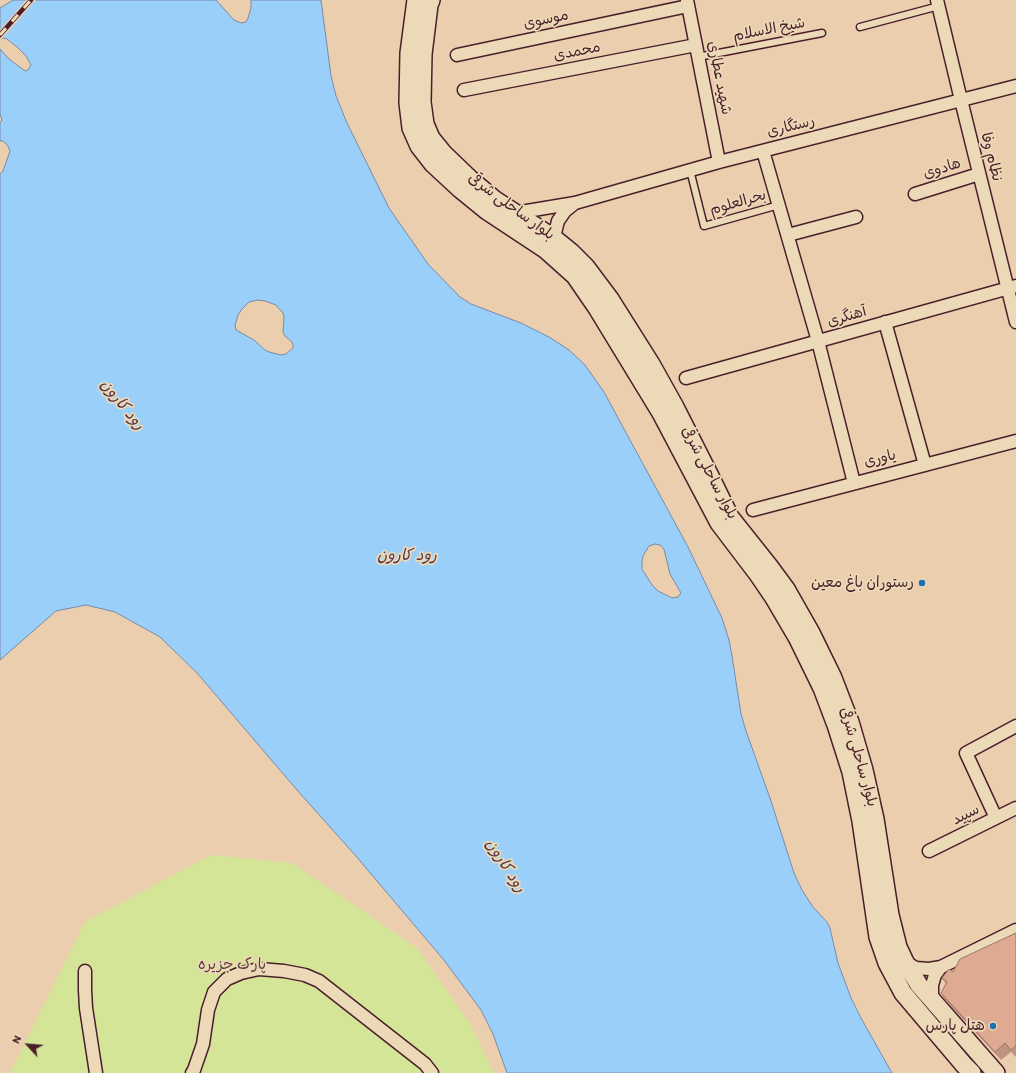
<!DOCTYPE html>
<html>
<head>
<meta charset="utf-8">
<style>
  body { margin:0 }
  #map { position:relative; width:1016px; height:1073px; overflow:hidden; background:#eaceae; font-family:Itim,sans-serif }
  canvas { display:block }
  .north { position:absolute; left:8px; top:1025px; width:40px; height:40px; -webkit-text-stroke:3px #ecd9b7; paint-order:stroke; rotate:296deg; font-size:11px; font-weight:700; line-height:16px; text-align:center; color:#4a1f2b }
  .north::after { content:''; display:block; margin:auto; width:14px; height:18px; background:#4a1f2b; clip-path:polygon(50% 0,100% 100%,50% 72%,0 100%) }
</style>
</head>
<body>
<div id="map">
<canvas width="1016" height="1073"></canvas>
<div class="north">N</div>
</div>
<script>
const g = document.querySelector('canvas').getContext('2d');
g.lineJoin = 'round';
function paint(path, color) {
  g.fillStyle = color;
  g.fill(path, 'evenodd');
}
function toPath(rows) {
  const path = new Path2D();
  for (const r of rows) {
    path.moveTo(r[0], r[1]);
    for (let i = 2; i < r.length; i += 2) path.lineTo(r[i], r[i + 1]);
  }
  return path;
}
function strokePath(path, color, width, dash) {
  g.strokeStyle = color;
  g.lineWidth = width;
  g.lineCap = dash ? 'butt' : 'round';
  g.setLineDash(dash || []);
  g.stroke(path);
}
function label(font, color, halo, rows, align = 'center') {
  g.font = font + ' Itim,"Playpen Sans Arabic",sans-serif';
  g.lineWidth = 3.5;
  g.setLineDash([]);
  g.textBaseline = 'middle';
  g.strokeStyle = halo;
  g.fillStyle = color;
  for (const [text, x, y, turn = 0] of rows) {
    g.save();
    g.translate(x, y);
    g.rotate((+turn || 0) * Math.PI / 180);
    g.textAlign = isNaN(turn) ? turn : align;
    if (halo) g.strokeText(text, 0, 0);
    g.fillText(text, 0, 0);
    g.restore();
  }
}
const green = toPath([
  [211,855,292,863,417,948,471,1025,494,1073,10,1073,85,922]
]);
const water = toPath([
  [13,0,216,0,234,20,241,23,246,22,248,18,251,8,251,0,321,0,331,76,336,96,347,123,389,208,428,264,460,297,471,304,521,323,549,337,569,350,585,365,604,392,688,547,722,618,729,640,732,656,741,714,746,731,771,801,794,873,802,890,813,907,827,922,830,928,838,963,851,998,861,1018,892,1073,507,1073,493,1034,481,1010,443,959,355,855,297,790,197,673,160,637,115,612,86,605,56,611,0,660,0,174,3,171,10,151,8,146,3,141,0,141,0,123,2,120,0,114,0,49,9,59,25,71,28,70,31,65,26,56,17,47,7,39,3,38,0,40,0,8,13,0],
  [258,300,265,301,276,305,283,313,284,317,283,332,285,336,292,342,293,345,293,348,286,354,281,355,269,352,265,350,254,340,236,330,235,325,238,315,242,309,249,302,258,300],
  [655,544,660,545,664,549,670,574,681,593,678,597,672,598,658,591,652,585,642,569,642,562,643,556,649,546,655,544]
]);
const pier = toPath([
  [26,0,36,0,0,41,0,30]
]);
const service = toPath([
  [860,27,939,6],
  [698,57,822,33],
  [690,170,704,226,779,205]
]);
const minor = toPath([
  [687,0,719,162],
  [937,0,961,100,1016,322],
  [457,55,688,6],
  [464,90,696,45],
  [763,151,818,341,854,483],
  [915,194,979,174],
  [515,213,575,203,719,162,1016,86],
  [788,235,856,217],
  [555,239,555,233,558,221,565,211,575,203],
  [885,322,925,465],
  [686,378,1016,286],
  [753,510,1016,441],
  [996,818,966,753,1016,726],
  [929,851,1016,808],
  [905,962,916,968,929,969,941,967,1016,930],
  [85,971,85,990,86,1008,96,1073],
  [934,1001,932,994,932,985,935,975,941,967],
  [192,1073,194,1070,203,1044,208,1010,214,992,227,979,241,973,259,969,284,971,305,975,319,981,425,1064,432,1073]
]);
const secondary = toPath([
  [416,0,409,53,408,103,411,128,419,146,433,164,460,189,487,211,546,250,575,276,597,308,661,413,719,523,757,573,774,598,798,639,822,688,836,725,851,772,861,821,878,937,887,963,903,993,964,1065,972,1073],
  [431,0,429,5,423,54,422,102,425,124,431,138,444,154,470,179,495,200,555,239,571,252,586,267,610,299,651,364,675,407,711,478,730,517,769,566,786,589,811,633,833,678,850,722,864,770,875,819,890,915,898,947,905,962,919,985,996,1073]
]);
const rail = toPath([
  [0,35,31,0]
]);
const wall = toPath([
  [1016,933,1016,1057,1011,1052,1001,1060,946,1001,941,993,946,984,942,978,953,972]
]);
const building = toPath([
  [1016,933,1016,1045,1011,1050,1005,1043,995,1052,941,993,947,982,942,978,949,969,953,972,960,959,1016,933]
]);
const markers = [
  [922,583,4,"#1f6fb2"],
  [993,1026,4,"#1f6fb2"]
];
const streetNames = [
  ["موسوی",546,20,-12],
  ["شیخ الاسلام",769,30,-11],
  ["محمدی",577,52,-11],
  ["شهید عطاری",719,78,79],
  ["رستگاری",791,127,-14],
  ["نظام وفا",991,157,76],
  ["هادوی",942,169,-17],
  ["بحرالعلوم",738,203,-16],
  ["بلوار ساحلی شرقی",511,207,36],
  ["آهنگری",847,317,-16],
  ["یاوری",880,459,-14],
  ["بلوار ساحلی شرقی",709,473,62],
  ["بلوار ساحلی شرقی",858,757,74],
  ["سپید",966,815,-27]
];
const poiNames = [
  ["رستوران باغ معین",914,583],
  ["هتل پارس",985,1026]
];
const parkNames = [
  ["پارک جزیره",232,965]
];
const waterNames = [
  ["رود کارون",122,405,51],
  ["رود کارون",407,556],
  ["رود کارون",505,866,57]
];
paint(green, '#d5e598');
paint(water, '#9acff9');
strokePath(water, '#7a89a7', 1);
paint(pier, '#eaceae');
strokePath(service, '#4a1f2b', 9);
strokePath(minor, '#4a1f2b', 15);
strokePath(secondary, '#4a1f2b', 20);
strokePath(service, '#ecd9b7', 6);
strokePath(minor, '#ecd9b7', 12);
strokePath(secondary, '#ecd9b7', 17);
strokePath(rail, '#4a1f2b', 4.5);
strokePath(rail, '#ecd9b7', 3, [9]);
paint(wall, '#bf937e');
paint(building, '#deab92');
strokePath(building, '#9b7866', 1);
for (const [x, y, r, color] of markers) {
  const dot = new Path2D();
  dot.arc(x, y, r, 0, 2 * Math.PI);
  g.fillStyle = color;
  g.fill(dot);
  strokePath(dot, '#ecd9b7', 1.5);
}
label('15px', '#4a1f2b', '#ecd9b7', streetNames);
label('15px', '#4a1f2b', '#ecd9b7', poiNames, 'right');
label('15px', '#5f3d3b', '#ecd9b7', parkNames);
label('italic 16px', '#56394a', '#ecd9b7', waterNames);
</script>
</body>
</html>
